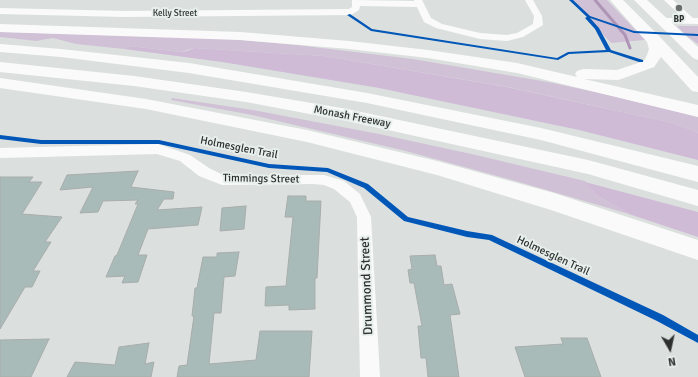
<!DOCTYPE html>
<html>
<head>
<meta charset="utf-8">
<style>
  body { margin:0 }
  #map { position:relative; width:698px; height:377px; overflow:hidden; background:#dbe0df; font-family:Signika,sans-serif }
  canvas { display:block }
  .north { position:absolute; left:650px; top:329px; width:40px; height:40px; -webkit-text-stroke:3px #e7efed; paint-order:stroke; rotate:171deg; font-size:11px; font-weight:700; line-height:16px; text-align:center; color:#2d302f }
  .north::after { content:''; display:block; margin:auto; width:14px; height:18px; background:#2d302f; clip-path:polygon(50% 0,100% 100%,50% 72%,0 100%) }
</style>
</head>
<body>
<div id="map">
<canvas width="698" height="377"></canvas>
<div class="north">N</div>
</div>
<script>
const g = document.querySelector('canvas').getContext('2d');
g.lineJoin = 'round';
function paint(path, color) {
  g.fillStyle = color;
  g.fill(path, 'evenodd');
}
function toPath(rows) {
  const path = new Path2D();
  for (const r of rows) {
    path.moveTo(r[0], r[1]);
    for (let i = 2; i < r.length; i += 2) path.lineTo(r[i], r[i + 1]);
  }
  return path;
}
function strokePath(path, color, width, dash) {
  g.strokeStyle = color;
  g.lineWidth = width;
  g.lineCap = dash ? 'butt' : 'round';
  g.setLineDash(dash || []);
  g.stroke(path);
}
function label(font, color, halo, rows, align = 'center') {
  g.font = font + ' Signika,sans-serif';
  g.lineWidth = 4;
  g.setLineDash([]);
  g.textBaseline = 'middle';
  g.strokeStyle = halo;
  g.fillStyle = color;
  for (const [text, x, y, turn = 0] of rows) {
    g.save();
    g.translate(x, y);
    g.rotate((+turn || 0) * Math.PI / 180);
    g.textAlign = isNaN(turn) ? turn : align;
    if (halo) g.strokeText(text, 0, 0);
    g.fillText(text, 0, 0);
    g.restore();
  }
}
const green = toPath([
  [571,0,607,0,645,40,611,43],
  [677,26,698,26,698,44,688,37],
  [0,32,218,38,297,45,413,59,548,82,623,98,698,117,698,133,673,123,508,87,324,56,194,48,180,52,131,46,124,49,76,44,53,38,36,41,0,37],
  [172,98,253,110,379,134,476,155,585,181,598,196,629,214,519,182,406,151,252,115,171,100]
]);
const forest = toPath([
  [131,46,180,52,187,51,194,48,324,56,507,87,673,123,698,133,698,160,579,130,379,88,222,62,124,49],
  [585,182,698,212,698,237,629,214,598,196]
]);
const stream = toPath([
  [595,0,625,35,630,48]
]);
const building = toPath([
  [138,171,131,187,174,192,173,199,164,199,157,210,202,207,198,225,148,229,138,255,147,255,138,282,122,283,125,276,106,277,115,256,117,255,138,204,135,204,138,200,103,201,98,212,80,213,93,187,60,190,67,175,138,171],
  [0,177,33,177,29,182,42,182,22,214,62,217,45,242,51,242,33,271,40,271,32,287,25,287,0,329,0,177],
  [288,196,306,196,306,201,321,201,317,278,315,278,315,309,289,310,289,305,265,306,266,287,286,286,293,217,285,217,288,196],
  [246,206,244,229,220,231,222,208,246,206],
  [239,252,235,276,224,277,221,313,214,313,209,364,256,360,260,331,312,331,309,377,177,377,179,366,187,365,194,316,192,316,195,288,197,288,203,257,217,257,217,253,239,252],
  [435,255,437,266,441,266,444,285,452,284,460,314,450,315,459,377,428,377,426,358,421,358,418,326,422,326,414,283,410,283,408,270,412,269,410,256,435,255],
  [561,338,587,338,601,377,525,377,515,347,563,344,561,338],
  [49,339,31,377,0,377,0,340,49,339],
  [149,343,145,364,154,362,151,377,67,377,75,362,115,365,119,347,149,343]
]);
const minor = toPath([
  [352,0,414,1,414,0,422,0,431,18,442,24,480,33,507,35,517,33,533,24,534,16,525,0,533,0,542,16,543,25,523,37,507,41,480,39,436,28,424,22,417,7,360,6,359,10,351,15,125,17,0,14,0,8,125,11,349,9,352,7,352,0],
  [664,0,673,0,693,18,698,18,698,24,659,23,657,21,659,19,662,18,683,18,664,0],
  [158,144,190,155,209,168,223,175,324,175,344,181,360,194,371,217,380,377,360,377,357,217,350,202,334,189,324,185,313,184,222,185,199,176,180,161,157,154,0,158,0,148,158,144]
]);
const highway = toPath([
  [610,0,623,0,659,36,698,77,698,92,692,91,661,57,654,67,624,78,618,80,584,79,698,105,698,117,517,73,428,58,349,49,240,40,0,32,0,24,240,32,349,41,428,50,517,63,577,77,575,74,577,71,583,69,617,70,644,61,647,55,649,49,647,42,610,0],
  [634,0,647,0,698,47,698,60,693,58,634,0],
  [0,44,61,49,189,63,367,93,541,128,698,166,698,182,541,140,367,103,189,73,61,57,0,52,0,44],
  [0,62,134,76,246,92,347,109,588,160,698,190,698,206,588,174,347,121,246,102,134,86,0,72,0,62],
  [0,78,146,99,307,130,437,161,554,193,698,240,698,260,551,210,437,175,307,142,146,109,0,88,0,78]
]);
const cycleway = toPath([
  [569,0,573,0,590,16,634,31,698,34,698,36,634,33,590,18,599,28,611,50,643,60,643,62,639,62,609,52,569,54,558,60,371,31,347,15,350,14,372,29,557,58,568,52,606,50,595,29,585,18,587,17,569,0],
  [0,135,41,140,159,140,269,164,328,168,368,184,408,217,467,231,492,235,663,315,698,335,698,343,657,321,489,240,467,237,404,221,364,188,327,172,269,168,159,144,41,144,0,139,0,135]
]);
const markers = [
  [679,8,4,"#6a6e6d"]
];
const farStreetnames = [
  ["Kelly Street",175,14]
];
const farPoinames = [
  ["BP",679,20]
];
const streetNames = [
  ["Monash Freeway",352,117,11],
  ["Holmesglen Trail",239,148,11],
  ["Timmings Street",261,179,1],
  ["Holmesglen Trail",553,256,25]
];
const nearStreetnames = [
  ["Drummond Street",367,286,-92]
];
paint(green, '#d1c1d6');
paint(forest, '#cfbbd6');
strokePath(stream, '#ae94b5', 3);
paint(building, '#a9bbb8');
strokePath(building, '#a8acab', 1);
paint(minor, '#fafafa');
paint(highway, '#fafafa');
paint(cycleway, '#0057b8');
for (const [x, y, r, color] of markers) {
  const dot = new Path2D();
  dot.arc(x, y, r, 0, 2 * Math.PI);
  g.fillStyle = color;
  g.fill(dot);
  strokePath(dot, '#e7efed', 1.5);
}
label('9px', '#2d302f', '#e7efed', farStreetnames);
label('bold 9px', '#2d302f', '#e7efed', farPoinames);
label('11px', '#2d302f', '#e7efed', streetNames);
label('13px', '#2d302f', '#e7efed', nearStreetnames);
</script>
</body>
</html>
